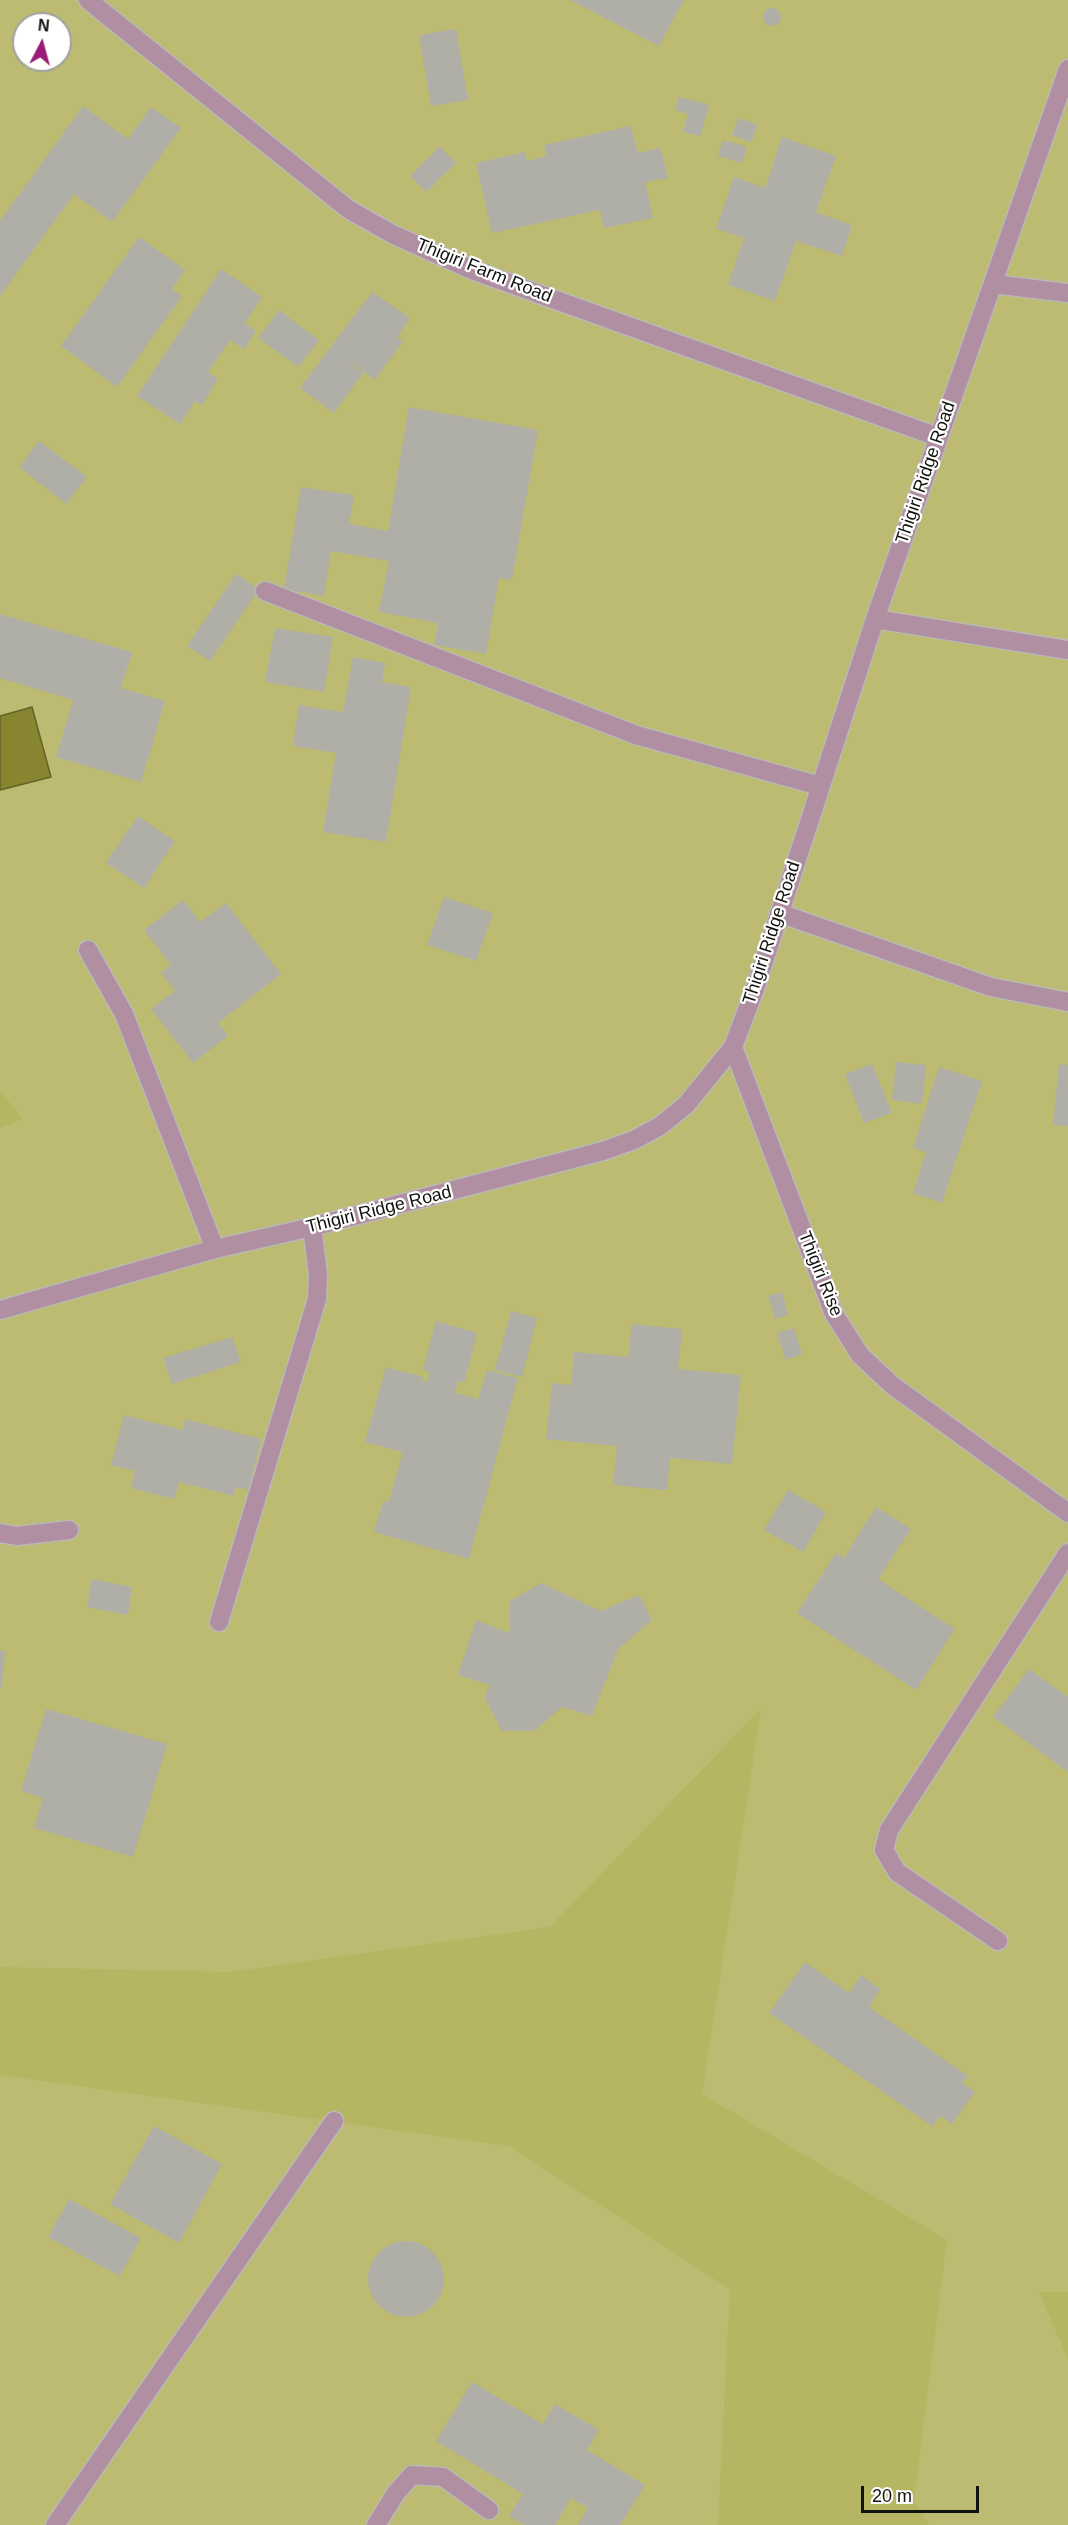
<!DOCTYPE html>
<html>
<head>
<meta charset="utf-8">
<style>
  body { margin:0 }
  #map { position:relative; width:1068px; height:2525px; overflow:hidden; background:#dfdfd7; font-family:Helvetica,sans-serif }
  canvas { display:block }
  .north { position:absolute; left:12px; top:12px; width:60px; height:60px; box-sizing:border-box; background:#fffffe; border:2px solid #a0a09e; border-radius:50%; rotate:6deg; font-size:16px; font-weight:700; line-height:24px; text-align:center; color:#11110f }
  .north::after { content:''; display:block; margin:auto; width:21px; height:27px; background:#991d76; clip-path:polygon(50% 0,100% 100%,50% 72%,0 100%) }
  .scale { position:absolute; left:861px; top:2486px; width:118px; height:27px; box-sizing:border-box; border:3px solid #11110f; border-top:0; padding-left:8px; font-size:18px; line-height:21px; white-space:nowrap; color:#11110f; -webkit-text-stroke:4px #fffffe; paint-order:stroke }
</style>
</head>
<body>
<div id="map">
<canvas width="1068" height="2525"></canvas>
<div class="north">N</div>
<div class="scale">20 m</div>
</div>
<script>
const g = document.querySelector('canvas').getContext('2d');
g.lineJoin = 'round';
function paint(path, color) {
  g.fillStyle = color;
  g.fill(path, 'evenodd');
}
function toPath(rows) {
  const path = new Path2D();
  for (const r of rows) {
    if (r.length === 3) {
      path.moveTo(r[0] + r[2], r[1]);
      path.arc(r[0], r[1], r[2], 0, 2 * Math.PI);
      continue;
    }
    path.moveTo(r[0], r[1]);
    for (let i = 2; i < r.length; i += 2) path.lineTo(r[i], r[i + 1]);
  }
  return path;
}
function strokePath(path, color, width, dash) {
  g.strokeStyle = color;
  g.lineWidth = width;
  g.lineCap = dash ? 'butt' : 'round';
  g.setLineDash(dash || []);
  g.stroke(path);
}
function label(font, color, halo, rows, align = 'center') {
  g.font = font + ' Helvetica,sans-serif';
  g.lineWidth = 4.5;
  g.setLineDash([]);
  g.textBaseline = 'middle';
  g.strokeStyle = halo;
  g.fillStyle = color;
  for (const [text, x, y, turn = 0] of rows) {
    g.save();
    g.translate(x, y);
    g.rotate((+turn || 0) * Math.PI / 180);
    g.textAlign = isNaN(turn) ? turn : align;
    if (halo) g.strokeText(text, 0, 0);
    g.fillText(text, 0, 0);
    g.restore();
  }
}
const green = toPath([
  [0,0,1068,0,1068,2525,0,2525],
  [24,24,60,24,60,60,24,60]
]);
const forest = toPath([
  [0,1091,23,1119,0,1128],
  [761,1709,702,2094,947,2240,914,2501,929,2525,718,2525,730,2289,509,2146,0,2075,0,1967,230,1972,550,1927],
  [1039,2292,1068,2292,1068,2359]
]);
const water = toPath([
  [32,707,51,777,0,790,0,716,32,707]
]);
const building = toPath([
  [570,0,684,0,659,46],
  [772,17,9],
  [456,29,468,100,431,106,419,35],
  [679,97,709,105,700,136,683,132,688,114,675,110],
  [83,106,128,139,151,107,181,128,112,222,74,194,0,296,0,221],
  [739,118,758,125,751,142,732,135],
  [631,126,638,153,661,148,668,178,645,182,653,218,604,228,600,210,492,233,476,163,525,152,527,161,547,156,544,145],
  [782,137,836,156,816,212,852,225,842,256,796,241,775,301,728,285,744,238,716,229,734,177,765,188],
  [723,140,747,147,742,163,718,156],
  [440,146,456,163,426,192,410,176],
  [139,237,185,270,172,289,182,296,117,387,61,346],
  [221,269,262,297,245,323,256,331,244,349,230,340,208,372,218,379,202,405,195,401,180,424,137,396],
  [372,292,410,318,397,337,403,341,375,380,341,356,363,373,334,413,300,388],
  [279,310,319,340,298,367,258,338],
  [409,407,538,430,512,580,499,578,486,654,434,645,438,623,379,612,389,561,331,551,324,596,284,589,301,487,354,495,349,524,388,531],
  [39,441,87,477,66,504,19,467],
  [236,574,259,589,210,661,187,646],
  [0,614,132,652,121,688,165,701,141,782,56,757,73,700,0,678],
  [275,628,333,637,324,692,265,682],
  [353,657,385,663,382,682,411,687,386,842,323,832,336,753,293,746,299,705,343,712],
  [138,816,175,841,144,888,106,863],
  [444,897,493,913,476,961,427,945],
  [183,900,200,922,226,903,281,974,218,1023,228,1036,193,1063,151,1009,175,991,161,973,171,965,144,930],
  [896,1062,926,1065,922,1104,892,1100],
  [872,1064,892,1113,864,1123,845,1074],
  [1059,1064,1068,1065,1068,1126,1053,1125],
  [939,1067,982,1081,942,1203,913,1193,926,1152,913,1148],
  [782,1292,788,1315,775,1319,768,1296],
  [511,1311,537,1318,522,1377,495,1370],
  [436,1321,477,1333,464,1383,458,1381,455,1393,478,1399,487,1370,518,1378,469,1559,374,1532,383,1501,389,1502,403,1452,365,1442,386,1367,423,1377,422,1381,427,1382,430,1372,423,1370],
  [632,1324,682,1329,678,1369,741,1375,732,1464,670,1458,667,1490,613,1485,617,1446,546,1439,552,1383,571,1385,574,1352,628,1357],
  [794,1328,802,1354,786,1360,777,1333],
  [232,1337,241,1362,172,1384,163,1358],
  [124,1415,183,1430,185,1419,261,1439,248,1490,236,1487,234,1496,179,1482,174,1499,131,1488,135,1471,111,1465],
  [788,1490,826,1512,803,1552,764,1530],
  [876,1507,911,1529,878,1579,955,1629,916,1690,797,1613,836,1553,844,1558],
  [92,1579,132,1587,128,1615,87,1607],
  [541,1583,601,1611,639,1595,652,1620,618,1649,592,1716,562,1707,534,1731,502,1731,484,1697,490,1685,458,1675,476,1620,509,1633,510,1601],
  [0,1650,5,1651,2,1688,0,1688],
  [1029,1669,1068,1697,1068,1772,993,1717],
  [46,1709,167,1744,133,1857,34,1828,43,1798,21,1791],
  [805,1962,849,1993,861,1975,880,1989,869,2007,968,2076,962,2083,975,2092,952,2124,940,2116,932,2126,769,2013],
  [154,2126,222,2164,179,2243,110,2204],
  [69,2199,141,2238,120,2276,48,2237],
  [406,2279,38],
  [472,2382,543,2424,555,2404,599,2430,587,2450,645,2485,620,2525,578,2525,588,2508,571,2498,555,2525,524,2525,509,2516,523,2494,436,2441]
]);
const minor = toPath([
  [88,0,348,209,392,234,472,270,938,437],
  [993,284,1068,293],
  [265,591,636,735,820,786],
  [875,619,1068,650],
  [779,913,991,987,1068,1002],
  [88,950,124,1014,215,1249],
  [733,1047,834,1314,860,1355,892,1385,1068,1513],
  [0,1310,215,1249,312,1227,603,1151,634,1140,660,1126,686,1105,733,1047,756,986,875,619,1068,69],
  [0,1533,17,1536,69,1530],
  [219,1622,317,1299,318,1274,312,1227],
  [998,1941,897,1872,884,1850,889,1830,1068,1553],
  [55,2525,334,2121],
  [376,2525,396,2493,412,2475,443,2477,489,2510]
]);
const streetNames = [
  ["Thigiri Farm Road",484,271,22],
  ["Thigiri Ridge Road",926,473,-71],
  ["Thigiri Ridge Road",772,933,-72],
  ["Thigiri Ridge Road",379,1210,-14],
  ["Thigiri Rise",820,1274,68]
];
paint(green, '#bcbb71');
paint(forest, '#b6b561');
paint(water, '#878530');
strokePath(water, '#646226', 1.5);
paint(building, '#afafa8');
strokePath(minor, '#babab3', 21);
strokePath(minor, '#b08fa2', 18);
label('18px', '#11110f', '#fffffe', streetNames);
</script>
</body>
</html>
